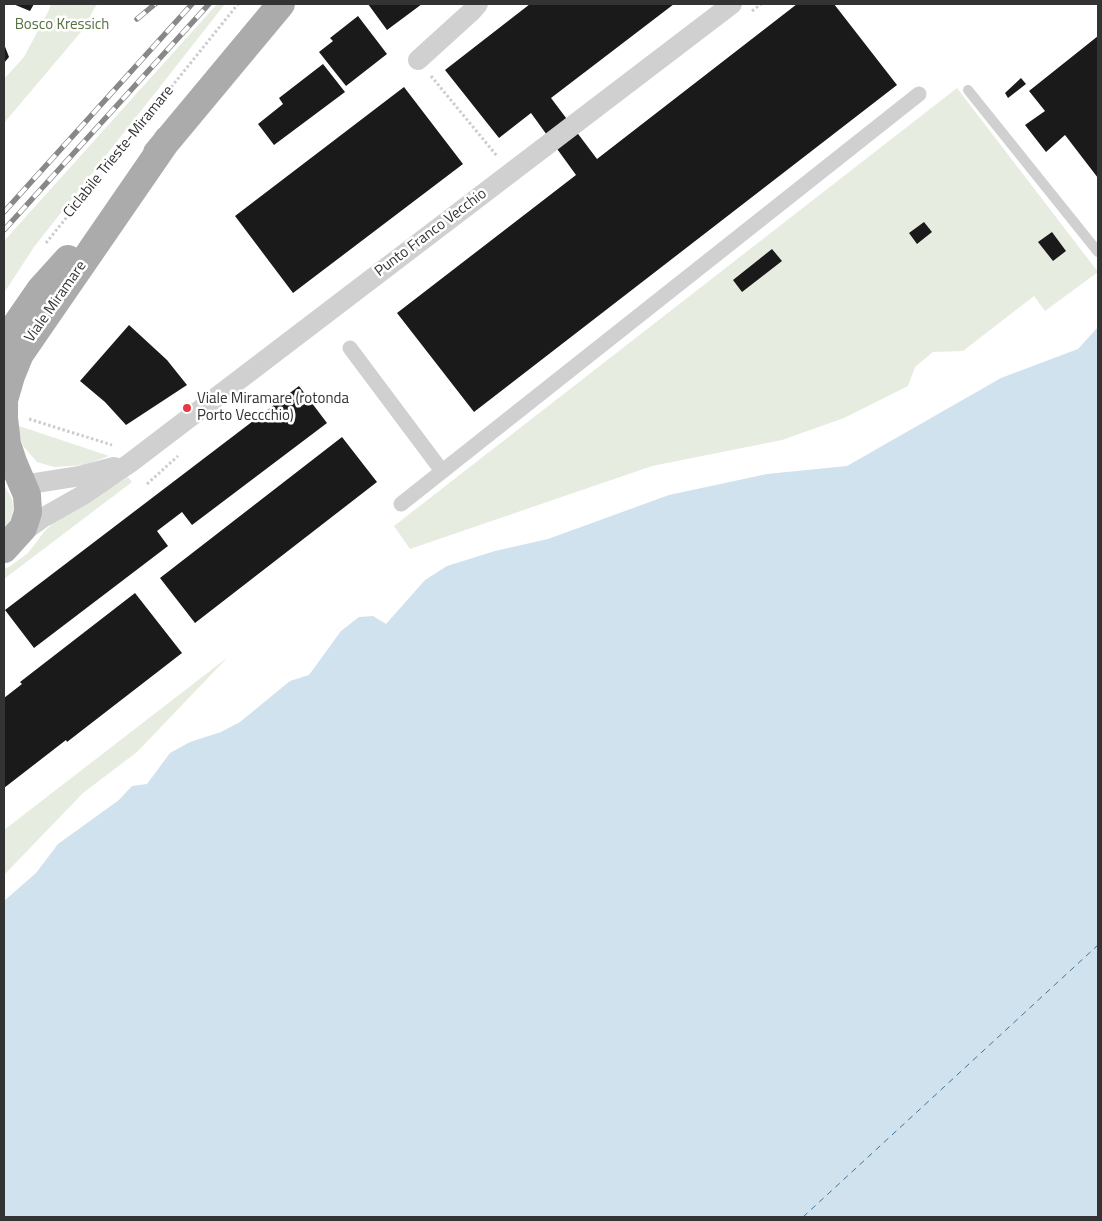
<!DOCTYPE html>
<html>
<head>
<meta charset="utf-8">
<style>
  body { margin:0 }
  #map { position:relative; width:1102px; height:1221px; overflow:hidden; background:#fff; font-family:"Titillium Web",sans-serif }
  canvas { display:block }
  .frame { position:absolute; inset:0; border:5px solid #333; pointer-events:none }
</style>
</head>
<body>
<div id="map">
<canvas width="1102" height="1221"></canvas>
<div class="frame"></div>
</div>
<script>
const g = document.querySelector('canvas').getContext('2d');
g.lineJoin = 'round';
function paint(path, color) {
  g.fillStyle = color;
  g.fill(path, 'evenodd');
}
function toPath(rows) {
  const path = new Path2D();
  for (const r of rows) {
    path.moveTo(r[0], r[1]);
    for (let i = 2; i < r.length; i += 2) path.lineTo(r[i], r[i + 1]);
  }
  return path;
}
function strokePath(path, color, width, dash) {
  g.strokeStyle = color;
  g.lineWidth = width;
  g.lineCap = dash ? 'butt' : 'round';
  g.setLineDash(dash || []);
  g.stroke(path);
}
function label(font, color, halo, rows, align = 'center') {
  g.font = font + ' "Titillium Web",sans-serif';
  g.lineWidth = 5;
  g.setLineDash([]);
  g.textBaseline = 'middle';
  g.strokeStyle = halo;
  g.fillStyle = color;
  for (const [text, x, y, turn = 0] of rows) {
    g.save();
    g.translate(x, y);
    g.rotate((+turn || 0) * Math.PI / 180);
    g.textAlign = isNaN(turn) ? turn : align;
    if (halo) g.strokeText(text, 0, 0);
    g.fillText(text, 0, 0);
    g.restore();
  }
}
const green = toPath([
  [51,4,97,4,81,32,4,123,4,79,24,57,49,10],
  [217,4,225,4,34,247,4,293,4,241],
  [957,88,1098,272,1045,311,1034,296,963,351,933,352,915,367,908,386,844,418,782,440,652,466,410,549,394,526],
  [16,425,109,456,85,465,54,467,37,462,23,446],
  [128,477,132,482,4,579,4,569,9,567,28,553,44,532,61,515,94,498],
  [4,485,12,499,13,510,10,521,4,530],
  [228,657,137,752,83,793,4,875,4,830]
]);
const water = toPath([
  [1098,327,1098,1217,4,1217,4,901,36,873,58,844,119,800,132,786,147,784,170,753,190,742,221,732,240,722,290,681,309,675,341,631,359,617,373,616,386,624,425,580,447,566,495,551,548,539,669,495,767,474,847,466,1001,378,1078,349]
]);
const ferry = toPath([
  [803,1217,1098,945]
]);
const building = toPath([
  [13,4,34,4,30,11],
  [368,4,422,4,387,30],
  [530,4,674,4,551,98,597,159,797,4,834,4,897,85,474,412,397,313,576,175,531,113,499,138,445,70],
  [358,16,387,54,346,86,319,52,333,41,330,38],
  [1098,36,1098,178,1065,135,1046,152,1025,125,1045,111,1029,91],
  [4,44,9,57,4,63],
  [323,64,345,92,274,145,258,124,283,104,279,98],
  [1021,78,1026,84,1008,98,1005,93],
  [404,87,463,164,293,293,235,216],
  [924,222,932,232,917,244,909,233],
  [1052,232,1066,251,1053,261,1038,242],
  [772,249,782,261,742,292,733,280],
  [129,325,167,360,187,385,126,425,105,402,80,381],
  [299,386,327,423,192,525,182,512,157,531,168,546,34,648,5,610],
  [342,437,377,482,195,623,160,578],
  [135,593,182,653,67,742,66,740,4,788,4,698,22,684,20,682]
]);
const path = toPath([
  [752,11,761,4],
  [431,76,497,156],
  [46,243,238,4],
  [29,419,112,445],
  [147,484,178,456]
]);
const service = toPath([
  [968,90,1098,252]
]);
const pedestrian = toPath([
  [350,348,442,471],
  [401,504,919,94]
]);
const minor = toPath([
  [418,60,472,11,478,4],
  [23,485,80,476,114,467],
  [19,535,44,517,83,495,130,463,732,4]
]);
const primary = toPath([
  [157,153,281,4],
  [4,342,40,290,68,259],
  [4,549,23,528,28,512,27,495,13,462,7,444,4,418,4,400,11,376,20,354,168,139]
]);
const rail = toPath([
  [137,19,155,4],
  [4,212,192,4],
  [4,230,209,4]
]);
const markers = [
  [187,408,5,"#e63946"]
];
const parkNames = [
  ["Bosco Kressich",62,25]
];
const streetNames = [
  ["Ciclabile Trieste-Miramare",119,152,-51],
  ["Punto Franco Vecchio",431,233,-37],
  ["Viale Miramare",56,302,-55]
];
const poiNames = [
  ["Viale Miramare (rotonda",197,399],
  ["Porto Veccchio)",197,416]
];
paint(green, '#e6ecdf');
paint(water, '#cfe2ee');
strokePath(ferry, '#3f7597', 1, [6, 5]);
paint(building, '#1a1a1a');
strokePath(path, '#cdcdcd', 3, [2.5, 2.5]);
strokePath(service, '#d0d0d0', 10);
strokePath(pedestrian, '#d0d0d0', 15);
strokePath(minor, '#d0d0d0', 20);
strokePath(primary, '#ababab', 28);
strokePath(rail, '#888', 5.5);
strokePath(rail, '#fff', 4, [11]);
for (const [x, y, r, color] of markers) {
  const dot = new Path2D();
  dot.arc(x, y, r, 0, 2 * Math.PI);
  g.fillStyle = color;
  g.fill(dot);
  strokePath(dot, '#fff', 2);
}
label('15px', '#56703f', '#fff', parkNames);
label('15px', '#333', '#fff', streetNames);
label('15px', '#333', '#fff', poiNames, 'left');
</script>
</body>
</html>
